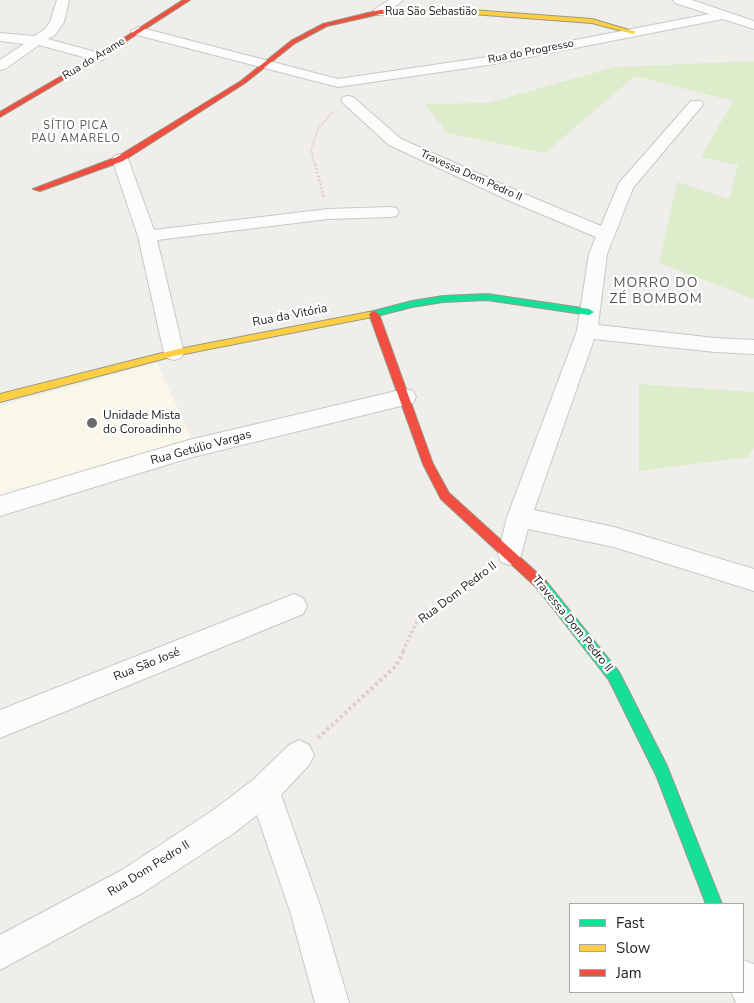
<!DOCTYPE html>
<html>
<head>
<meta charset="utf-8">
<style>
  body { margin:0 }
  #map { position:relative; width:754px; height:1003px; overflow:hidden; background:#f0eeeb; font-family:"Nunito Sans",sans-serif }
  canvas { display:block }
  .legend { position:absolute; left:569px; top:903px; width:175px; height:90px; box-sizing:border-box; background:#fff; border:1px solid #a7a7a7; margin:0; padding:6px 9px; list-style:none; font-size:15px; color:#222 }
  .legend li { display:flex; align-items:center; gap:10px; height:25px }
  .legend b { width:25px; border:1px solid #a7a7a7 }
</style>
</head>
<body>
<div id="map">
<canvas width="754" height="1003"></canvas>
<ul class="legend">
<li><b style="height:6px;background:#16e098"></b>Fast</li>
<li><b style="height:6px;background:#ffcf43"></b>Slow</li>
<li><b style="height:6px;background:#f24e42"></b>Jam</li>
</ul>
</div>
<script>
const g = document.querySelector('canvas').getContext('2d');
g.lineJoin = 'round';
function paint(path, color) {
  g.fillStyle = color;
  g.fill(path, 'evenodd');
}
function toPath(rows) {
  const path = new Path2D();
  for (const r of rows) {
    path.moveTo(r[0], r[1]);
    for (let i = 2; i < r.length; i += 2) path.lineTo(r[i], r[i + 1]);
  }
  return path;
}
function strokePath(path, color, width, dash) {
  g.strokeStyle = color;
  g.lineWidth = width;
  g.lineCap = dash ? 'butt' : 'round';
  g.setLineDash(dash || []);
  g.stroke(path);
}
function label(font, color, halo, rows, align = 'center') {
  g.font = font + ' "Nunito Sans",sans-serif';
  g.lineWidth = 4.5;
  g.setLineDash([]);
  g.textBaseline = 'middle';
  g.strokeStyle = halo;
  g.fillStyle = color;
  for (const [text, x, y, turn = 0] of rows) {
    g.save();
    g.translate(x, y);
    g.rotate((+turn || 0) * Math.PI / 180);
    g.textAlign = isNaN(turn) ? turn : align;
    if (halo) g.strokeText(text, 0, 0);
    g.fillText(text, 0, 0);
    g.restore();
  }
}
const education = toPath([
  [157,363,192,440,0,501,0,406]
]);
const grass = toPath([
  [754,61,754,299,659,263,677,182,729,199,738,165,701,157,733,101,635,76,545,153,447,133,425,104,488,103,615,67],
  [639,384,754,392,754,448,749,457,639,471]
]);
const pathFar3 = toPath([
  [315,165,311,150,318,129,333,112]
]);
const pathFar2 = toPath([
  [315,164,324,197]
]);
const pathFar1 = toPath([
  [403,651,417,621,488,569]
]);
const path = toPath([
  [318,738,396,666,404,650]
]);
const street = toPath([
  [57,0,69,0,64,22,55,35,48,39,103,54,105,57,103,60,98,61,39,45,5,69,0,70,0,60,24,44,0,41,0,33,34,36,45,29,50,22,57,0],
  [389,0,403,0,385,15,375,15,374,12,375,9,389,0],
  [673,0,692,0,754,21,754,29,723,19,488,65,338,87,133,34,131,31,138,27,338,79,488,57,709,14,675,3,673,0],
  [348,96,353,97,401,139,522,193,601,226,619,183,691,101,701,101,703,104,701,107,633,188,607,254,598,325,715,338,754,340,754,354,715,352,594,339,534,510,614,527,754,569,754,591,614,547,528,529,519,562,510,565,501,562,498,554,507,517,577,331,589,254,596,237,510,201,389,145,343,103,341,100,343,97,348,96],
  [120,154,126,156,128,159,154,230,328,209,390,207,396,208,399,212,396,216,390,217,328,219,157,240,184,353,181,358,174,360,167,358,164,353,138,236,112,159,114,156,120,154],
  [405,389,413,391,416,397,413,403,189,458,0,516,0,496,189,440,405,389],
  [294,594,303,598,307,606,303,614,0,738,0,710,294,594],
  [299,740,309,745,314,755,309,765,281,795,322,911,349,1003,315,1003,290,911,257,815,234,833,144,892,0,970,0,935,122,870,212,811,253,780,289,745,299,740],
  [743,960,754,964,754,1003,736,1003,731,992,743,992,743,960]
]);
const fast = toPath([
  [487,294,589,309,594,312,589,315,487,300,443,302,412,307,369,318,364,315,366,313,412,301,443,296,487,294],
  [541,579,545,580,619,672,667,766,722,904,706,904,656,775,609,680,537,588,535,584,537,580,541,579]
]);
const slow = toPath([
  [458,9,592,19,636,32,633,34,592,23,458,13,408,14,405,12,408,10,458,9],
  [369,312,372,313,372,317,174,356,0,402,0,394,174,350,369,312]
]);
const jam = toPath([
  [183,0,190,0,100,58,0,117,0,112,96,56,183,0],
  [380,10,408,10,411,12,408,14,380,14,327,26,295,43,245,83,123,161,40,191,33,189,117,157,241,81,291,41,323,24,380,10],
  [374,311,379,314,433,464,449,493,545,580,547,584,545,588,541,589,537,588,441,499,423,464,369,314,374,311]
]);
const markers = [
  [92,423,6,"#6a6968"]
];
const farStreetnames = [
  ["Rua São Sebastião",431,12],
  ["Rua do Progresso",531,52,-11],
  ["Rua do Arame",94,59,-31],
  ["Travessa Dom Pedro II",471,176,24]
];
const farNeighbourhoodnames = [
  ["SÍTIO PICA",76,126],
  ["PAU AMARELO",76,139]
];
const streetNames = [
  ["Rua da Vitória",290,316,-11],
  ["Rua Getúlio Vargas",201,448,-15],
  ["Rua Dom Pedro II",458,593,-37],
  ["Travessa Dom Pedro II",572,624,51],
  ["Rua São José",147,665,-22],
  ["Rua Dom Pedro II",149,869,-32]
];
const poiNames = [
  ["Unidade Mista",103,416],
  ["do Coroadinho",103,430]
];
const neighbourhoodNames = [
  ["MORRO DO",656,284],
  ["ZÉ BOMBOM",656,300]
];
paint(education, '#f8f7e8');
paint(grass, '#ddeccb');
strokePath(street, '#c9c8c7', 2);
strokePath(fast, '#999a82', 2);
strokePath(slow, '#999a82', 2);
strokePath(jam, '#999a82', 2);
strokePath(pathFar3, '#dccecd', 2, [1, 1]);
strokePath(pathFar2, '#dccecd', 2.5, [2, 2]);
strokePath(pathFar1, '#dccecd', 3, [2.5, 2.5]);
strokePath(path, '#dccecd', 4, [3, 3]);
paint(street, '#fdfcfc');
paint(fast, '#16e098');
paint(slow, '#ffcf43');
paint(jam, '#f24e42');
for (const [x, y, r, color] of markers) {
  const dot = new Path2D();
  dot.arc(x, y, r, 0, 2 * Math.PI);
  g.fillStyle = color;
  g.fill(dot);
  strokePath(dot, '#fff', 2);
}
label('11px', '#222', '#fff', farStreetnames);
g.letterSpacing = '1px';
label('11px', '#555', '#fff', farNeighbourhoodnames);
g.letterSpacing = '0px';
label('12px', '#222', '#fff', streetNames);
label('12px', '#222', '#fff', poiNames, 'left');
g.letterSpacing = '1px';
label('14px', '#555', '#fff', neighbourhoodNames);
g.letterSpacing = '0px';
</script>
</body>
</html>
